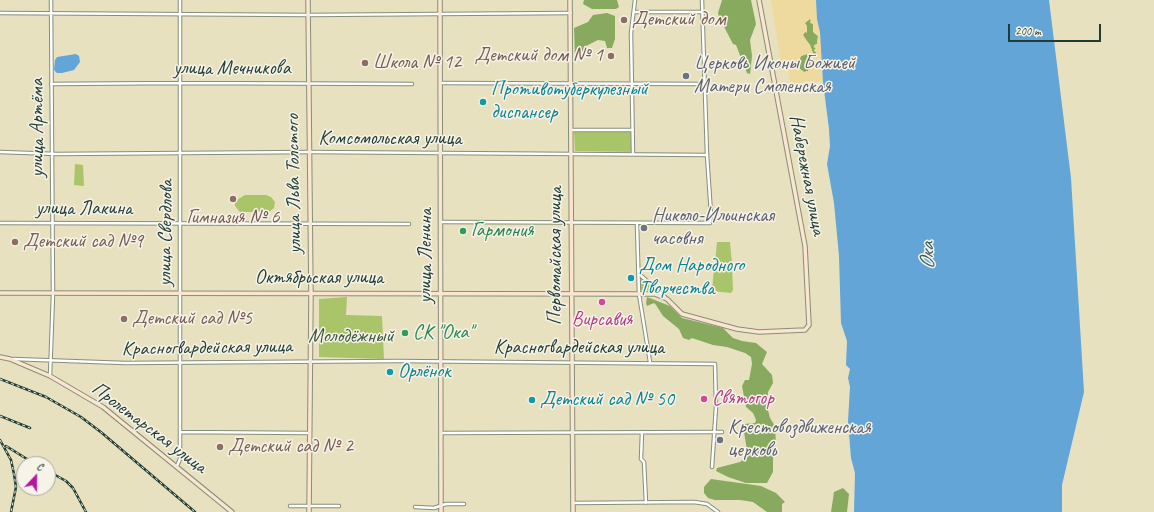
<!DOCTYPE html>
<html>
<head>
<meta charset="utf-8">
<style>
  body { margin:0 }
  #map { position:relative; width:1154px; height:512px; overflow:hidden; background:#e8e1bf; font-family:Caveat,sans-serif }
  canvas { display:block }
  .north { position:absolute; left:16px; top:456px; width:40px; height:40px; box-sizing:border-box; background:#f7f3e8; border:1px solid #a1aaa0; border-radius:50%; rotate:22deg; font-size:11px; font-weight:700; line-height:16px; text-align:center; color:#1f3d34 }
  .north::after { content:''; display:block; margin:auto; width:14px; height:18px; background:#b5179e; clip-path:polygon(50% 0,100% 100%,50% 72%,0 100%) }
  .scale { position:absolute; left:1008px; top:24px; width:93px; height:18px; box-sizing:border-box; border:2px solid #1f3d34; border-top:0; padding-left:5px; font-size:12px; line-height:14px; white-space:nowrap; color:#1f3d34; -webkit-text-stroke:3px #f7f3e8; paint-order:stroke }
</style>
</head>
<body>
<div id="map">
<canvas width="1154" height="512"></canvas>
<div class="north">С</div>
<div class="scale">200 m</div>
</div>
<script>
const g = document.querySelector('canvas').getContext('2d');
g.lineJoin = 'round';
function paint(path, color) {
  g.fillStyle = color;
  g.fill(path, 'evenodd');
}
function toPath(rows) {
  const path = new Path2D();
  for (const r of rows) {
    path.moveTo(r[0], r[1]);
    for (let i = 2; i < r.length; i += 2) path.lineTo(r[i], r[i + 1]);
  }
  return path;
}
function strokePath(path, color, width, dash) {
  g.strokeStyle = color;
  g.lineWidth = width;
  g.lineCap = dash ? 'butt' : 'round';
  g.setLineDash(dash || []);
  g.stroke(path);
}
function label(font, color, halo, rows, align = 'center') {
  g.font = font + ' Caveat,sans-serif';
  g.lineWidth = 3;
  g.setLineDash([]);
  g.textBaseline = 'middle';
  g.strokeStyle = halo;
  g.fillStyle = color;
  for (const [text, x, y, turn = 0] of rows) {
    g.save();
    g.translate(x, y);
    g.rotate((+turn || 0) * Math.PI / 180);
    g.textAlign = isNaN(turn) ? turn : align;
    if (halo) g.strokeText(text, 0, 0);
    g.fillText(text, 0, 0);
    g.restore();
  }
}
const green = toPath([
  [574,131,632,131,632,152,575,151],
  [75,164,83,165,84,186,74,185],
  [245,195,266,195,271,197,275,202,274,208,269,212,240,212,235,206,235,201],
  [717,242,730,242,732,263,715,263],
  [718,266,732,267,733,290,731,293,712,291,714,268,717,268],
  [641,278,654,289,654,290,642,291,640,288],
  [347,297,346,315,382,316,384,359,319,357,319,299]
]);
const forest = toPath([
  [584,0,617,0,619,7,616,9,592,9,583,4],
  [722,0,751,0,756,24,750,40,752,56,750,74,747,73,736,45,733,44,719,17,718,13],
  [607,13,615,16,615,39,612,48,607,48,605,41,598,40,586,46,579,58,575,58,574,28,588,22,593,15],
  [810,19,813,24,813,32,818,36,817,44,814,45,816,48,814,50,817,53,814,56,810,45,805,40,803,35,806,30,805,23],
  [807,54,811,65,808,71,804,72,800,69,799,61,801,56],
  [647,297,670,306,682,318,723,328,733,338,742,341,756,343,767,352,762,364,772,375,773,383,768,392,767,406,770,418,775,426,776,444,773,454,773,472,767,483,746,483,728,477,716,471,717,468,740,462,748,456,743,426,745,424,755,423,756,420,753,413,746,407,742,386,745,380,749,380,752,364,751,357,745,353,727,347,713,345,692,338,689,340,683,338,679,329,663,316,656,305,654,303,647,306,646,303],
  [711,479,761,486,776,493,785,502,782,504,782,512,767,512,753,502,740,500,715,500,708,498,704,493,704,487],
  [843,488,849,494,847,512,831,512,834,492]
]);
const sand = toPath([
  [771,0,816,0,817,19,820,32,823,82,817,81,815,86,811,81,803,81,798,89,795,86,791,87,788,71,782,71],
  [808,19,811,19,810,23,813,24,814,33,818,36,817,44,813,47,816,48,814,51,817,53,814,56,810,45,803,35,805,32,807,33,807,26,805,23],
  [807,54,811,65,808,71,804,72,800,69,799,61,801,56]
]);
const water = toPath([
  [816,0,1049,0,1071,178,1084,392,1062,485,1062,512,854,512,855,473,851,458,848,421,850,387,848,378,850,369,846,365,847,341,841,323,839,256,834,203,827,164,830,146,829,129,823,82,820,32,817,19],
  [76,54,79,56,80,62,74,70,62,73,57,73,54,70,55,60,57,57]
]);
const street = toPath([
  [634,12,702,12],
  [0,13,308,15,571,13],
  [440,83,704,84],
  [51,84,179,83,412,84],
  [571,130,633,130],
  [0,152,56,154,309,152,707,155],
  [633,154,631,33,635,0],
  [441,222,710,223,711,214,707,155,702,0],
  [0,223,409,224],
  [637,224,639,294,650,362],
  [639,274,665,297],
  [13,359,125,363,398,361,715,364,716,407,712,467],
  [50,376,53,294,51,0],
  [180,432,308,433],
  [642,432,641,459,644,462,646,503],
  [442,433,722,432],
  [177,466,180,459,180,0],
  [573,503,694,502,707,504,718,512],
  [290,506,339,506],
  [415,507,434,508,446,504,464,504]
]);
const secondary = toPath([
  [308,0,311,296,309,512],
  [440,0,441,512],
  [570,0,573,512],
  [0,293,655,294,667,299,682,314,737,329,759,332,805,330,809,325,805,246,759,0],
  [0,357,10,359,50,376,103,407,232,512]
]);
const rail = toPath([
  [0,379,46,397,81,417,102,433,195,512],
  [0,416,30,428],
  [0,440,11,460,14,474,16,487,11,512],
  [6,446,35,464],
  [48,471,66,481,73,488,86,512]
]);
const markers = [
  [624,20,4,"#8d6e63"],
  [611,56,4,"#8d6e63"],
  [365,63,4,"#8d6e63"],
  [686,76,4,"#6b7280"],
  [483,102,4,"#0f9aa8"],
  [233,199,4,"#8d6e63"],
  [644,228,4,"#6b7280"],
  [463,231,4,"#2e9e5b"],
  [15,242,4,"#8d6e63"],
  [631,278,4,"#0f9aa8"],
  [602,302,4,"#d1479c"],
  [124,319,4,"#8d6e63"],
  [405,333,4,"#2e9e5b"],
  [390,372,4,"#0f9aa8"],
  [704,399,4,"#d1479c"],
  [532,400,4,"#0f9aa8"],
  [720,440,4,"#6b7280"],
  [220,447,4,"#8d6e63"]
];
const educationNames = [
  ["Детский дом",632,20],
  ["Детский дом № 1",603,56,"right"],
  ["Школа № 12",373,63],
  ["Гимназия № 6",233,218,"center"],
  ["Детский сад №9",23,242],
  ["Детский сад №5",132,319],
  ["Детский сад № 2",228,447]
];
const worshipNames = [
  ["Церковь Иконы Божией",694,64],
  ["Матери Смоленская",694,87],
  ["Николо-Ильинская",652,216],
  ["часовня",652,239],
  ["Крестовоздвиженская",728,428],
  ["церковь",728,451]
];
const streetNames = [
  ["улица Мечникова",232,69],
  ["улица Артёма",38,128,-90],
  ["Комсомольская улица",390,139],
  ["Набережная улица",807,175,79],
  ["улица Льва Толстого",294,184,-91],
  ["улица Лакина",84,209],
  ["улица Свердлова",166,233,-89],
  ["улица Ленина",426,256,-90],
  ["Первомайская улица",556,256,-90],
  ["Октябрьская улица",319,278],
  ["Красногвардейская улица",207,348,-1],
  ["Красногвардейская улица",579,348],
  ["Пролетарская улица",149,428,37]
];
const cultureNames = [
  ["Противотуберкулезный",491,90],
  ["диспансер",491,113],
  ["Дом Народного",639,266],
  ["Творчества",639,289],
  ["Орлёнок",398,372],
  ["Детский сад № 50",540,400]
];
const leisureNames = [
  ["Гармония",471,231],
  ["СК \"Ока\"",413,333]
];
const hotelNames = [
  ["Вирсавия",602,320],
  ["Святогор",712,399,"left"]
];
const parkNames = [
  ["Молодёжный",351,337]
];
const waterNames = [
  ["Ока",928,256,-91]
];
paint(green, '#aac46a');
paint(forest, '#87aa5e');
paint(sand, '#eeda9e');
paint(water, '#62a5d6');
strokePath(street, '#848f7a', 4.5);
strokePath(secondary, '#848f7a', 5.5);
strokePath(street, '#fff', 2.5);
strokePath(secondary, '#fbe5cf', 3.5);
strokePath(rail, '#1f3d34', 2.5);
strokePath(rail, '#f7f3e8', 1, [3]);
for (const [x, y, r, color] of markers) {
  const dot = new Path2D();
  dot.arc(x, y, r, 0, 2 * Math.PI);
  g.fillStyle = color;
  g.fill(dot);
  strokePath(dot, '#f7f3e8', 1.5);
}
label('20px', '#785e54', '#f7f3e8', educationNames, 'left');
label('20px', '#5b616d', '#f7f3e8', worshipNames, 'left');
label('20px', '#1f3d34', '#f7f3e8', streetNames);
label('20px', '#0d838f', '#f7f3e8', cultureNames, 'left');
label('20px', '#27864d', '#f7f3e8', leisureNames, 'left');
label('20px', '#b23c85', '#f7f3e8', hotelNames);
label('20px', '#3b583f', '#f7f3e8', parkNames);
label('italic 21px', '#335c65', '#f7f3e8', waterNames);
</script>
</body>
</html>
